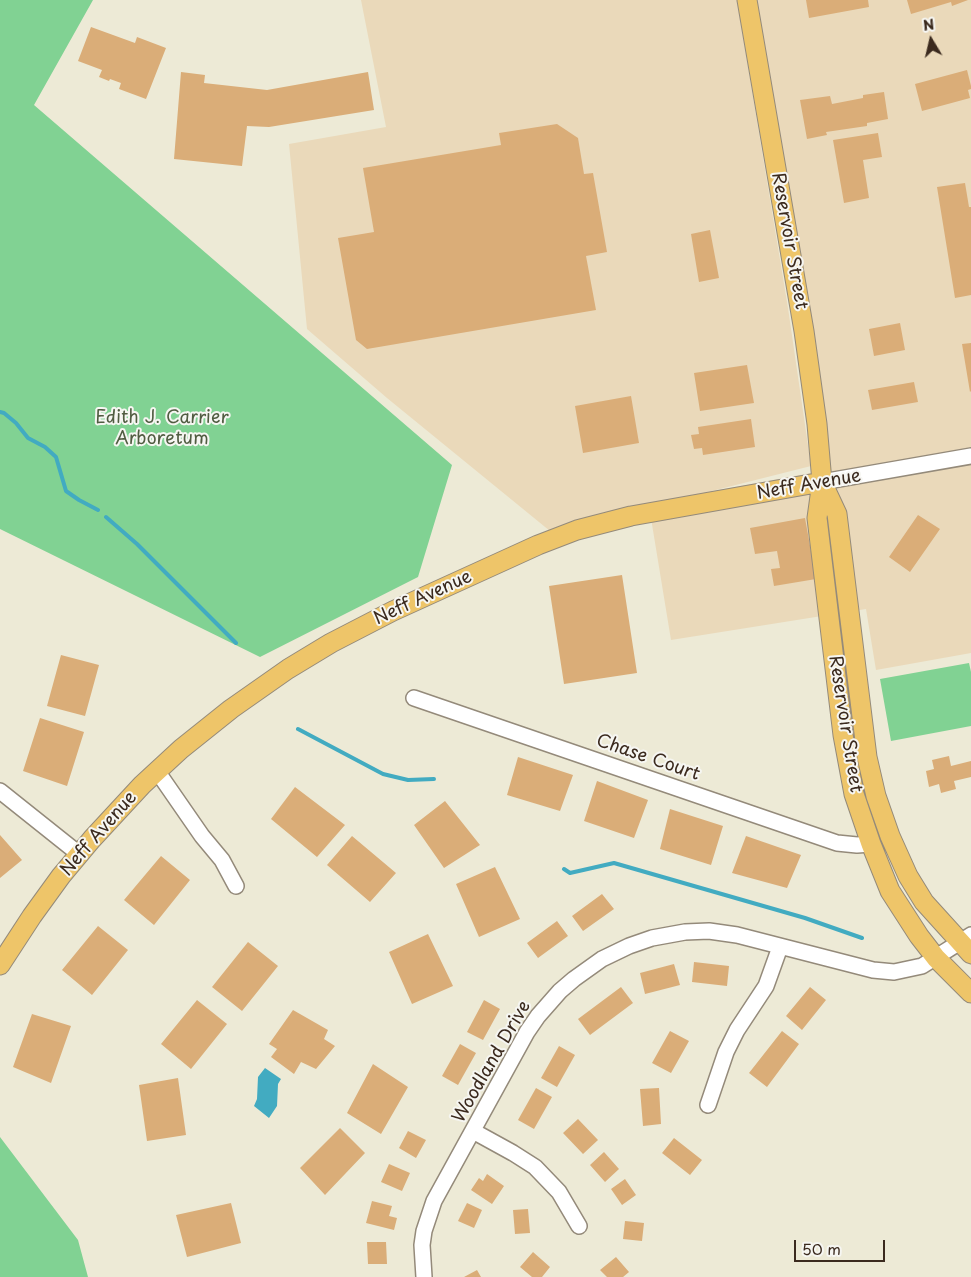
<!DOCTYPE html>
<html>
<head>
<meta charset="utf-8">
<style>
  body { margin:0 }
  #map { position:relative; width:971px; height:1277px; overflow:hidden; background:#edead6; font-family:"Playpen Sans",sans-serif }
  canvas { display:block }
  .north { position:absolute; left:906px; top:15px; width:50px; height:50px; -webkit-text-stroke:4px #f6f6f2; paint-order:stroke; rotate:351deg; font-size:14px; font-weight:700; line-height:20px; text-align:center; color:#3b2a1e }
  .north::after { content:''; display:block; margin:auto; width:18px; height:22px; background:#3b2a1e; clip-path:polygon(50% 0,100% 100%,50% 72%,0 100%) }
  .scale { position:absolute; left:794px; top:1240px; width:91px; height:22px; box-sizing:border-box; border:2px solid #3b2a1e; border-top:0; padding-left:6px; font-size:15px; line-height:18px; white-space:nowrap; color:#3b2a1e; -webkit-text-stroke:4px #f6f6f2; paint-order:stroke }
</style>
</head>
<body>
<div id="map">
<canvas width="971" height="1277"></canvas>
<div class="north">N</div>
<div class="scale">50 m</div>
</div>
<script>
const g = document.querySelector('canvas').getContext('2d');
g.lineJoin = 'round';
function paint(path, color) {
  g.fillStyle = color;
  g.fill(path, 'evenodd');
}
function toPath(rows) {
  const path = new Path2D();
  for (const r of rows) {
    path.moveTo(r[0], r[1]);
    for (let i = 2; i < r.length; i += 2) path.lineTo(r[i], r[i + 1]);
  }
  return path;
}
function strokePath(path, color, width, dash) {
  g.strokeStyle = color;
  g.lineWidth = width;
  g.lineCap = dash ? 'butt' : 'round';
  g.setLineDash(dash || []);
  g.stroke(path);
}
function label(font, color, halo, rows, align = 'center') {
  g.font = font + ' "Playpen Sans",sans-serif';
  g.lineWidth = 4;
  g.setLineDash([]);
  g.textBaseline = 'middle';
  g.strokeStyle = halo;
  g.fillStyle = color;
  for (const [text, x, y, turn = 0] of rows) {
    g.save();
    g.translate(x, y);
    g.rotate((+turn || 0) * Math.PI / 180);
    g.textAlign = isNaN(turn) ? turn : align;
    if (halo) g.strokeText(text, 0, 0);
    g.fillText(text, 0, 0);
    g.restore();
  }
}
const built = toPath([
  [361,0,737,0,788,308,811,466,708,492,816,472,755,0,971,0,971,653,876,670,866,609,671,640,649,506,550,531,387,398,307,329,289,144,386,127]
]);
const green = toPath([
  [0,0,93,0,34,105,452,465,418,577,260,657,0,529],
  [969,663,971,672,971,726,891,741,880,679],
  [0,1137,78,1240,88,1277,0,1277]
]);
const water = toPath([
  [265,1068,281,1079,278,1084,277,1106,269,1118,254,1106,257,1099,258,1077]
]);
const stream = toPath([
  [0,412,4,413,16,423,28,438,45,447,56,457,66,491,79,500,98,510],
  [106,517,137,544,236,643],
  [298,729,383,774,408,780,434,779],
  [564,869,570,873,614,863,805,918,862,938]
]);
const building = toPath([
  [806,0,868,0,869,7,809,18],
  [907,0,968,0,952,6,951,2,911,14],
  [91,27,135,43,137,37,166,48,146,99,119,89,121,83,110,79,109,81,99,77,102,70,78,61],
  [967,70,971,86,971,89,968,90,970,98,922,111,915,84],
  [181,72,205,75,204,83,267,90,368,72,374,110,269,127,247,126,242,166,174,159],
  [884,92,888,119,867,123,867,126,826,132,827,135,807,139,800,100,830,96,832,104,863,98,863,95],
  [557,124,578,138,584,174,593,173,607,252,586,256,596,310,367,349,356,340,338,238,374,232,363,168,501,145,499,133],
  [878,133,882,157,863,160,869,198,844,203,833,140],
  [965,183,969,207,971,207,971,295,955,298,937,187],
  [710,230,719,278,699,282,691,234],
  [900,323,905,350,874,356,869,329],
  [971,343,971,391,970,392,962,344],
  [747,365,754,403,700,411,694,373],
  [914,382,918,402,872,410,868,390],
  [631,396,639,443,583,453,575,406],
  [751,419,755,447,703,455,702,448,694,449,691,435,699,434,698,427],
  [918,515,940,529,910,572,889,557],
  [805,518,816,579,774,586,771,569,780,568,777,551,755,554,750,528],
  [622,575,637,673,564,684,549,586],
  [61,655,99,665,85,716,47,706],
  [40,718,84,732,67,786,23,771],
  [949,756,951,766,971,761,971,777,954,781,956,789,941,793,939,784,929,787,926,771,934,769,932,760],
  [518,757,573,775,560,811,507,795],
  [597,781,648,800,634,838,584,821],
  [295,787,345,825,317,857,271,819],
  [445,801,480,845,444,868,414,825],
  [670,809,723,826,711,865,660,849],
  [0,835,22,860,0,878],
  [352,836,396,873,370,902,327,865],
  [746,836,801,855,787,888,732,873],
  [161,856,190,880,154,925,124,900],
  [495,867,520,919,479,937,456,884],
  [602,894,614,909,583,931,572,916],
  [557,921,568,936,538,958,527,943],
  [98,926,128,950,92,995,62,970],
  [428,934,453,986,412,1004,389,952],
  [248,942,278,966,242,1011,212,987],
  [694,962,729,966,727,986,692,982],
  [674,964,680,985,645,994,640,973],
  [621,987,633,1003,590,1035,578,1019],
  [810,987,826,1000,802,1030,786,1016],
  [197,1000,227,1024,191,1069,161,1044],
  [484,1000,500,1009,483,1040,467,1032],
  [293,1010,328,1030,324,1039,335,1046,316,1069,301,1062,294,1074,271,1057,277,1049,269,1044],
  [32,1014,71,1026,51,1083,13,1067],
  [670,1031,689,1041,671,1073,652,1063],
  [782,1031,799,1044,767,1087,749,1073],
  [460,1044,476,1053,458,1085,442,1076],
  [559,1046,575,1055,557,1087,541,1078],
  [373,1064,408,1087,381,1134,347,1113],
  [178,1078,186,1135,147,1141,139,1085],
  [536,1088,552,1097,534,1129,518,1120],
  [659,1088,661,1124,643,1126,640,1089],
  [578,1119,598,1140,583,1154,563,1133],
  [340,1128,365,1153,325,1195,300,1168],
  [408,1131,426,1140,416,1158,399,1148],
  [674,1138,702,1160,690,1175,662,1153],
  [604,1152,619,1169,605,1182,590,1165],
  [389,1164,410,1173,402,1191,381,1182],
  [487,1174,504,1186,492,1204,471,1190,479,1178,483,1181],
  [625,1179,636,1195,622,1205,611,1189],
  [372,1201,392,1206,389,1216,397,1218,394,1230,366,1223],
  [231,1203,241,1243,187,1257,176,1215],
  [467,1203,482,1210,474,1228,458,1221],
  [528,1209,530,1233,515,1234,513,1210],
  [625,1221,644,1223,642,1241,623,1239],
  [367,1242,386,1242,387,1264,368,1264],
  [533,1252,550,1267,542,1277,532,1277,520,1267],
  [616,1257,629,1272,623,1277,607,1277,600,1270],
  [477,1270,481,1277,464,1277]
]);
const minor = toPath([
  [822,482,971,456],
  [414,698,837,843,857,845,871,844],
  [157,771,202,836,222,860,236,886],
  [0,791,79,854],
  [708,1105,726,1052,737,1030,766,986,780,947],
  [473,1131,513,1153,535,1167,559,1192,579,1226],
  [424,1277,422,1245,424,1231,434,1201,527,1032,538,1016,560,991,574,979,602,959,629,946,652,938,685,932,709,931,737,935,873,970,894,972,922,966,971,935]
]);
const major = toPath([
  [747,0,804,331,817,424,822,482,817,518,843,735,854,794,871,844,890,891,919,936,936,958,971,993],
  [822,482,837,514,867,757,876,796,890,836,908,876,924,902,971,954],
  [0,965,32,916,61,876,92,839,142,785,181,749,231,709,288,669,331,643,393,611,538,545,577,530,631,516,822,482]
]);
const streetNames = [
  ["Reservoir Street",789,241,80],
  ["Neff Avenue",809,485,-10],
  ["Neff Avenue",423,598,-25],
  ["Reservoir Street",845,724,81],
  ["Chase Court",648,758,19],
  ["Neff Avenue",99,834,-49],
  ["Woodland Drive",492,1062,-60]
];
const parkNames = [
  ["Edith J. Carrier",162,418],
  ["Arboretum",162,439]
];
paint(built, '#ead9ba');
paint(green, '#81d293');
paint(water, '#42abc1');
strokePath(stream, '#42abc1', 4);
paint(building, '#daad78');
strokePath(minor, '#948a7a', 18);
strokePath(major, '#948a7a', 21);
strokePath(minor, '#fff', 15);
strokePath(major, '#eec569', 19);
label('18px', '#3b2a1e', '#f6f6f2', streetNames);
label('18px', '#505c41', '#f6f6f2', parkNames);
</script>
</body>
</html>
